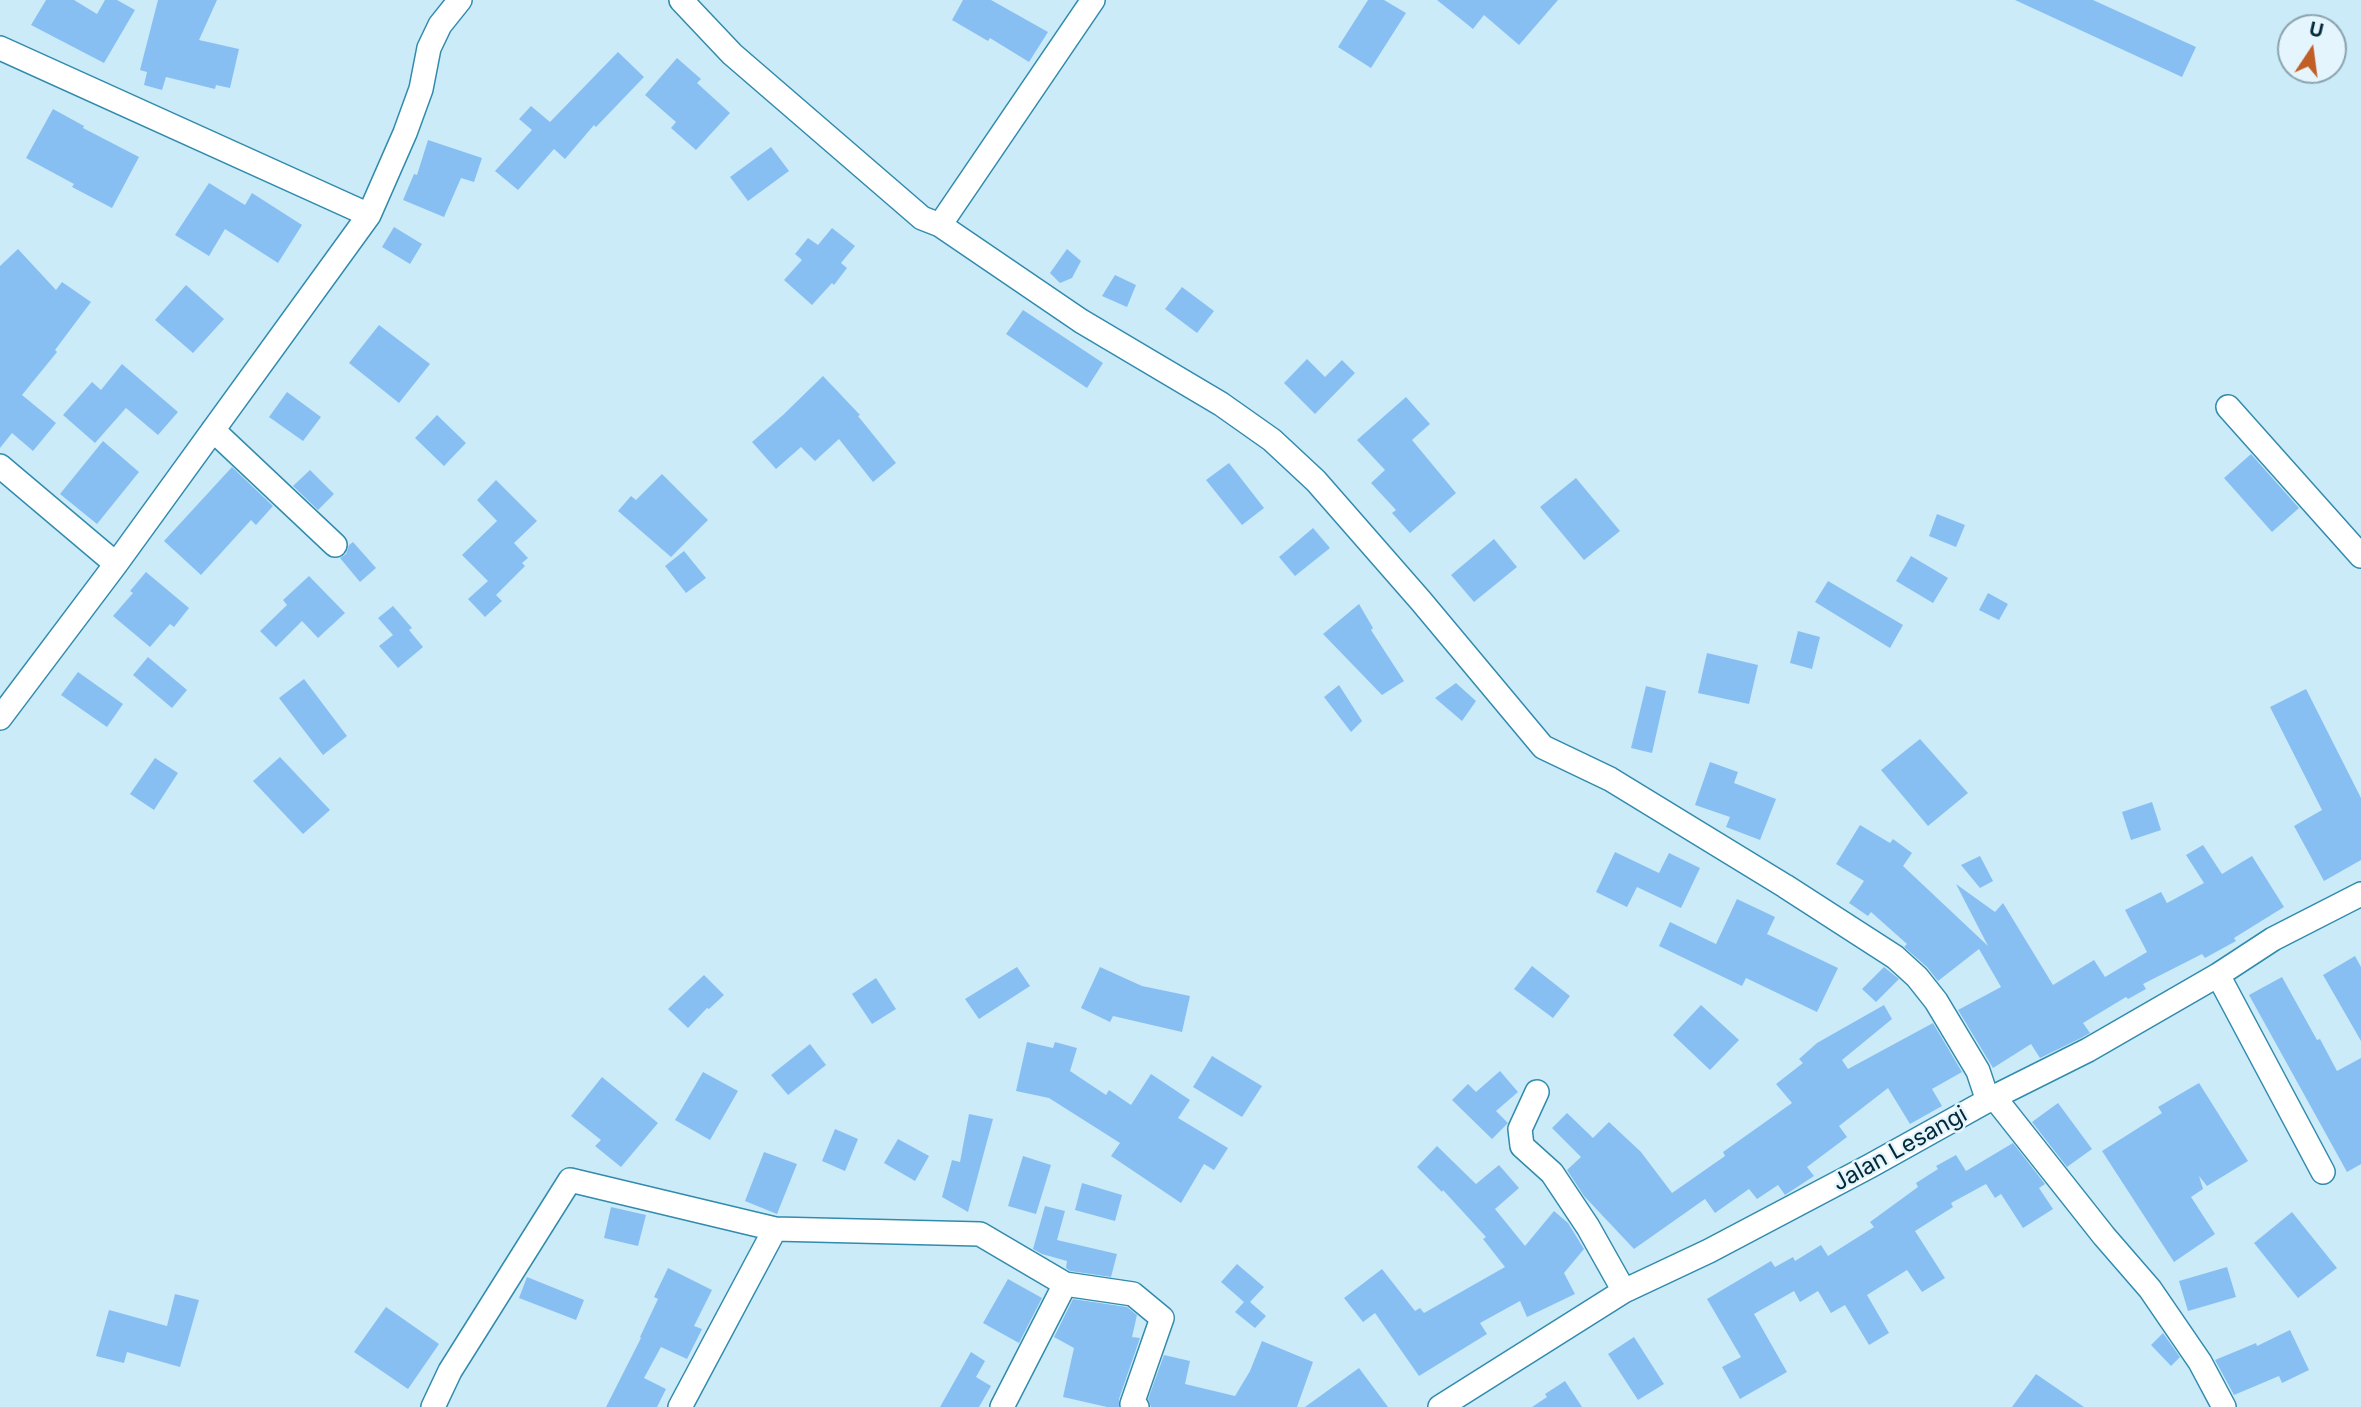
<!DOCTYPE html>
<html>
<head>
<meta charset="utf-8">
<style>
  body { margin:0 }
  #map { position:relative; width:2361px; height:1407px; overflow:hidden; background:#cbebf9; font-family:Inter,sans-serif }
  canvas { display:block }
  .north { position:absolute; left:2277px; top:14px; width:70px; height:70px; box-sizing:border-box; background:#e5f5fd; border:2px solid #8aa3ae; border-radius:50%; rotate:13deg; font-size:19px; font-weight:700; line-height:28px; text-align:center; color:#022937 }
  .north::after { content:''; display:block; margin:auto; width:24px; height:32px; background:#c15e25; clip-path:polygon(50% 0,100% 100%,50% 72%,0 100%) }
</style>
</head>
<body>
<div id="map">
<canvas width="2361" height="1407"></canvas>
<div class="north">U</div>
</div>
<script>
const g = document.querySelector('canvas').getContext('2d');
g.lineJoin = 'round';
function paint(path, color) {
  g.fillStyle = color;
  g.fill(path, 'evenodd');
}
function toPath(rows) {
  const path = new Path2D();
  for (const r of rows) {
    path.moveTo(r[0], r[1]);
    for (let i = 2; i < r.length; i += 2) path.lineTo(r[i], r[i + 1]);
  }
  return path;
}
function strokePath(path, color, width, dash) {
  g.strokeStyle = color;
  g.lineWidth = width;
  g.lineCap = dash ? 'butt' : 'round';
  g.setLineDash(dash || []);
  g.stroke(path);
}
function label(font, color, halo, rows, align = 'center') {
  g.font = font + ' Inter,sans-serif';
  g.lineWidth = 5;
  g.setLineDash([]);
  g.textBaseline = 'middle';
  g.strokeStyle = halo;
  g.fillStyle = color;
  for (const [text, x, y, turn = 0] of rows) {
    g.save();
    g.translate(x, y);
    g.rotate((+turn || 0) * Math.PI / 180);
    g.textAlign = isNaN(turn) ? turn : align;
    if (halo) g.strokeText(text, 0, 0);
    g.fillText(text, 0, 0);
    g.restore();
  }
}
const building = toPath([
  [46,0,74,0,97,14,105,0,117,0,135,10,104,63,31,25],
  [158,0,217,0,199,40,239,49,230,88,216,85,215,89,166,77,162,90,144,85,147,72,140,70],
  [963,0,991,0,1048,32,1029,62,990,38,988,41,952,20],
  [1368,0,1384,0,1406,13,1371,68,1338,47],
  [1437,0,1558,0,1519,45,1484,15,1473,29],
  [2015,0,2093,0,2196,47,2182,77],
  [618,52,644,77,596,127,594,125,565,159,554,149,518,190,495,171,532,130,519,119,531,106,550,122],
  [677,58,701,79,697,83,730,113,696,150,671,128,676,122,645,95],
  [53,109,84,126,83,128,139,157,112,208,72,187,74,184,26,158],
  [428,140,482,158,474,182,461,178,444,217,403,200,414,174,417,175],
  [771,147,789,171,748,201,730,177],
  [209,183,245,205,252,193,302,225,278,263,225,229,209,256,175,235],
  [394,227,422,244,410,264,382,247],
  [832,228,855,246,841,263,847,268,834,285,832,283,812,305,784,280,802,260,795,254,808,238,818,245],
  [18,249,56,290,62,282,91,302,55,350,57,352,22,395,56,423,33,451,12,433,0,448,0,266],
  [1067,249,1081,261,1072,278,1060,283,1050,273],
  [1115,275,1136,285,1127,307,1102,296],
  [186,285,224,319,193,353,155,320],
  [1182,287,1214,311,1197,333,1165,309],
  [1023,310,1103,363,1087,388,1006,334],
  [379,325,430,364,399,403,349,363],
  [1307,359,1325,377,1342,360,1355,373,1315,414,1284,383],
  [122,364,178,412,158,435,126,408,95,443,63,415,92,382,101,390],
  [823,376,860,415,858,416,896,463,873,482,839,439,815,461,801,447,776,469,752,442,783,415],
  [287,392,321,417,303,441,269,417],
  [1406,397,1430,424,1412,440,1456,493,1410,533,1392,513,1396,510,1371,483,1385,470,1357,440],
  [437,415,466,443,444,466,415,438],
  [103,441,139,472,97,524,60,494],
  [2251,454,2299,508,2272,532,2224,478],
  [1229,463,1264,508,1242,525,1206,480],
  [232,467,273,506,256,525,251,520,201,575,164,541],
  [310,470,334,494,318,510,293,486],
  [662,474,708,520,671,557,618,511,631,496,636,500],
  [1576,478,1620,531,1584,560,1540,507],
  [496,480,537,521,514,543,528,558,522,563,525,566,496,595,502,601,485,617,468,599,488,581,462,555,497,521,477,500],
  [1937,514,1965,525,1956,547,1929,536],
  [1313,528,1330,548,1295,576,1279,557],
  [1494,539,1517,567,1474,602,1451,575],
  [353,542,376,568,360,582,340,558,346,554,349,545],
  [684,551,706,578,686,593,665,566],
  [1911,556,1948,578,1933,603,1896,581],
  [146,572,189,608,174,627,170,624,150,647,113,616,133,593,130,591],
  [309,576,345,613,318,638,302,621,276,647,260,631,287,605,283,600],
  [1828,581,1903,625,1890,648,1815,602],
  [1988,593,2008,604,1999,620,1979,610],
  [1359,604,1373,628,1371,630,1404,681,1382,695,1323,634],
  [393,606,412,628,409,630,423,647,398,668,379,646,393,635,378,618],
  [1798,631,1820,637,1812,669,1790,663],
  [1707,653,1758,665,1749,704,1698,693],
  [148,657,187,690,172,708,133,675],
  [78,672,123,704,107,727,61,695],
  [304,679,347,736,323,755,279,698],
  [1456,683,1476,701,1462,721,1435,698],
  [1339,685,1362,721,1351,732,1324,697],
  [1646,686,1666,691,1652,753,1631,748],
  [2306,689,2361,798,2361,860,2324,881,2294,826,2322,810,2270,707],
  [1920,739,1968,793,1928,826,1881,770],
  [280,757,330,810,303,834,253,781],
  [155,758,178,773,154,810,130,794],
  [1710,762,1738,772,1734,783,1776,799,1760,840,1726,827,1730,817,1695,805],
  [2152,802,2161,830,2131,840,2122,812],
  [1860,825,1890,843,1893,839,1912,853,1903,866,1988,946,1956,884,1995,912,2003,903,2053,985,2094,960,2105,977,2147,952,2125,910,2161,892,2167,903,2204,883,2186,855,2203,845,2222,874,2252,856,2284,907,2234,938,2236,941,2205,958,2202,954,2143,984,2146,989,2128,999,2126,997,2083,1023,2090,1033,2081,1038,2040,1058,2031,1044,1993,1068,1958,1010,2001,987,1979,949,1938,981,1927,967,1904,947,1907,944,1871,912,1868,916,1849,903,1864,881,1836,864],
  [1615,852,1659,873,1669,853,1700,868,1681,908,1637,887,1627,907,1596,892],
  [1980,856,1993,881,1980,888,1961,865],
  [1737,899,1775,917,1767,934,1838,968,1817,1012,1746,978,1742,986,1659,946,1670,922,1716,944],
  [2355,956,2361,967,2361,1041,2323,975],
  [1532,966,1570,996,1553,1018,1514,989],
  [1017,967,1030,986,979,1019,965,999],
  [1100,967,1142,986,1190,996,1182,1032,1113,1016,1110,1022,1081,1008],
  [1884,967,1899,979,1876,1002,1862,989],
  [704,975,724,995,709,1009,707,1008,688,1028,668,1009],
  [2282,977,2317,1040,2320,1039,2337,1071,2361,1058,2361,1164,2347,1172,2249,995],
  [876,978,896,1009,872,1024,852,994],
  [1701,1005,1739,1040,1710,1070,1673,1035],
  [1884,1005,1892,1019,1842,1060,1848,1069,1933,1023,1962,1072,1932,1089,1942,1106,1910,1124,1888,1088,1839,1126,1847,1137,1807,1167,1814,1176,1785,1195,1778,1185,1757,1199,1749,1189,1715,1213,1705,1199,1634,1249,1584,1196,1567,1170,1581,1157,1552,1128,1567,1113,1593,1138,1609,1122,1641,1152,1672,1193,1725,1156,1723,1152,1792,1103,1776,1084,1803,1063,1799,1059,1817,1043],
  [1027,1042,1053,1048,1055,1042,1077,1048,1070,1071,1106,1095,1109,1090,1131,1105,1151,1074,1190,1100,1178,1118,1228,1148,1214,1170,1204,1164,1181,1203,1111,1156,1120,1143,1049,1098,1016,1091],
  [810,1044,826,1065,788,1095,771,1075],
  [1212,1056,1262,1086,1242,1117,1193,1087],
  [1500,1071,1518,1092,1496,1111,1508,1123,1492,1139,1452,1100,1468,1084,1476,1092],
  [703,1072,738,1091,710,1140,675,1120],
  [602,1077,658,1123,621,1167,595,1146,601,1140,571,1116],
  [2199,1083,2248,1161,2207,1186,2199,1176,2203,1189,2191,1197,2215,1234,2174,1262,2102,1151,2162,1113,2158,1107],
  [2058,1103,2092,1149,2067,1167,2032,1122],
  [969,1114,993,1119,968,1212,942,1197,952,1160,960,1162],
  [835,1129,858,1139,845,1171,822,1161],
  [898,1139,929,1156,915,1181,884,1163],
  [2013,1143,2045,1184,2039,1188,2053,1209,2023,1228,2001,1194,1995,1198,1986,1184,1951,1203,1953,1207,1915,1231,1945,1278,1922,1292,1907,1270,1867,1295,1889,1333,1869,1345,1845,1305,1831,1313,1818,1291,1800,1302,1794,1291,1754,1314,1787,1372,1740,1399,1722,1367,1741,1357,1707,1299,1771,1261,1775,1267,1793,1257,1795,1261,1821,1245,1828,1256,1874,1227,1870,1222,1918,1187,1916,1183,1938,1169,1936,1166,1956,1155,1966,1171],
  [1437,1146,1476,1184,1499,1165,1519,1188,1495,1209,1525,1246,1554,1211,1568,1223,1584,1249,1564,1273,1575,1294,1527,1317,1520,1301,1480,1323,1487,1334,1419,1376,1375,1313,1363,1322,1344,1298,1382,1269,1415,1311,1420,1308,1424,1313,1505,1267,1483,1239,1486,1237,1443,1190,1442,1192,1417,1167],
  [764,1152,797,1164,777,1214,745,1201],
  [1023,1156,1051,1165,1036,1214,1008,1206],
  [1082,1183,1122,1195,1115,1221,1075,1210],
  [1045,1206,1065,1211,1057,1240,1117,1254,1111,1277,1070,1271,1066,1268,1067,1261,1042,1254,1033,1249],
  [611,1207,646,1215,638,1246,604,1238],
  [2292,1212,2337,1268,2298,1298,2254,1243],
  [1237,1264,1264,1287,1250,1302,1266,1316,1255,1328,1235,1312,1244,1302,1221,1282],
  [2227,1267,2236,1297,2188,1311,2179,1281],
  [668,1268,712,1290,694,1326,702,1329,687,1359,661,1347,644,1378,666,1389,657,1407,606,1407,641,1338,640,1337,658,1299,654,1297],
  [527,1277,584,1300,576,1320,519,1298],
  [1008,1279,1042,1298,1019,1343,983,1323],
  [175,1294,199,1300,180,1367,127,1352,124,1363,96,1356,109,1310,167,1326],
  [1073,1299,1127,1307,1137,1315,1132,1337,1140,1338,1119,1399,1119,1407,1107,1407,1063,1397,1074,1348,1054,1337],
  [386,1307,439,1344,408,1389,354,1352],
  [2290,1330,2309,1370,2282,1383,2279,1376,2234,1395,2215,1360,2256,1343,2257,1346],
  [2163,1333,2180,1357,2171,1366,2151,1345],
  [1634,1337,1664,1384,1638,1400,1608,1354],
  [1262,1341,1313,1362,1297,1407,1151,1407,1148,1399,1164,1355,1190,1361,1185,1384,1235,1396,1250,1371],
  [971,1352,985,1361,976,1377,991,1386,979,1407,940,1407],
  [1359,1368,1388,1407,1305,1407],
  [2036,1374,2084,1407,2012,1407],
  [1565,1381,1582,1407,1532,1407,1547,1397,1545,1394]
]);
const minor = toPath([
  [681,0,732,54,922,218,940,225,1081,321,1221,404,1272,440,1316,481,1421,601,1543,747,1610,779,1785,886,1895,957,1917,977,1936,1001,1978,1071,1988,1101],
  [0,48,369,215],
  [940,225,1093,0],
  [2228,407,2361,556],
  [213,430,335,545],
  [0,466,116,564],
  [0,718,116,564,369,215,405,133,421,89,429,48,440,25,460,0],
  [2218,975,2323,1172],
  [1537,1092,1520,1129,1522,1146,1552,1173,1588,1227,1624,1291],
  [1994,1097,2104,1236,2150,1289,2200,1362,2224,1407],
  [433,1407,450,1371,570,1180,775,1229,980,1234,1065,1284,1133,1294,1162,1318,1132,1404,1137,1407],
  [680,1407,775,1229],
  [1002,1407,1065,1284],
  [1440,1407,1624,1291,1709,1251,1870,1166,1994,1097,2088,1050,2218,975,2273,939,2361,894]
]);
const streetNames = [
  ["Jalan Lesangi",1900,1149,-29]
];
paint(building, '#88bff2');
strokePath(minor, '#318bad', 26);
strokePath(minor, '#fff', 23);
label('23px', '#022937', '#e5f5fd', streetNames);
</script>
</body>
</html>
